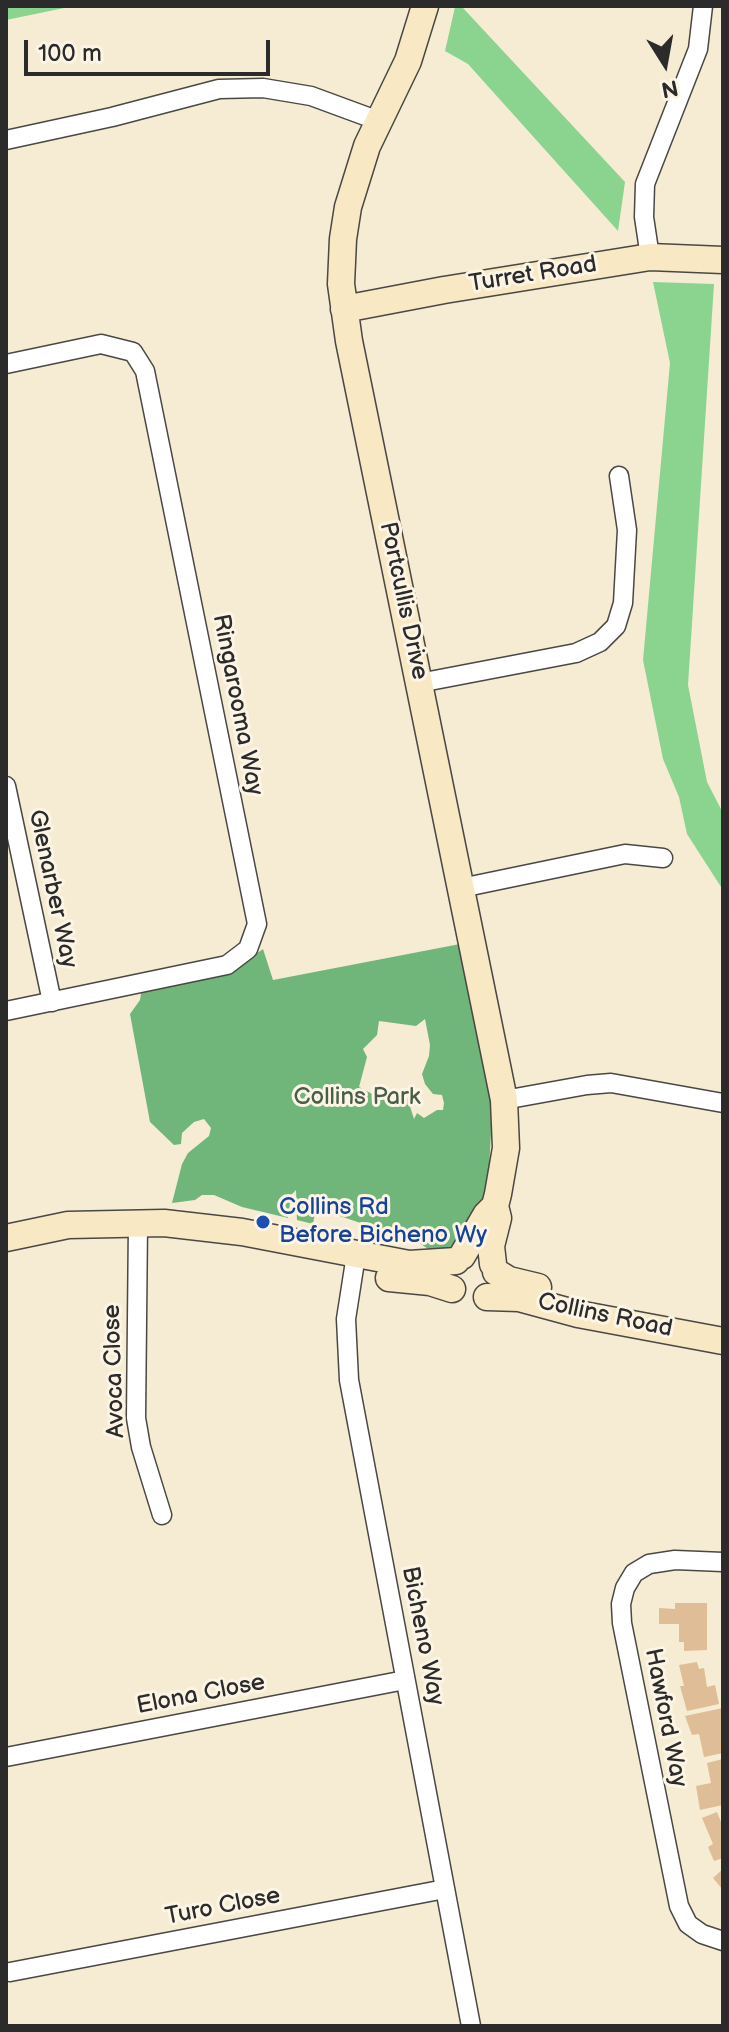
<!DOCTYPE html>
<html>
<head>
<meta charset="utf-8">
<style>
  body { margin:0 }
  #map { position:relative; width:729px; height:2032px; overflow:hidden; background:#f6ebd3; font-family:"Balsamiq Sans",sans-serif }
  canvas { display:block }
  .frame { position:absolute; inset:0; border:8px solid #2b2b2b; pointer-events:none }
  .north { position:absolute; left:625px; top:24px; width:80px; height:80px; -webkit-text-stroke:6px #fcf5e5; paint-order:stroke; rotate:169deg; font-size:22px; font-weight:700; line-height:32px; text-align:center; color:#2b2b2b }
  .north::after { content:''; display:block; margin:auto; width:28px; height:36px; background:#2b2b2b; clip-path:polygon(50% 0,100% 100%,50% 72%,0 100%) }
  .scale { position:absolute; left:24px; top:40px; width:246px; height:36px; box-sizing:border-box; border:4px solid #2b2b2b; border-top:0; padding-left:10px; font-size:24px; line-height:28px; white-space:nowrap; color:#2b2b2b; -webkit-text-stroke:6px #fcf5e5; paint-order:stroke }
</style>
</head>
<body>
<div id="map">
<canvas width="729" height="2032"></canvas>
<div class="frame"></div>
<div class="north">N</div>
<div class="scale">100 m</div>
</div>
<script>
const g = document.querySelector('canvas').getContext('2d');
g.lineJoin = 'round';
function paint(path, color) {
  g.fillStyle = color;
  g.fill(path, 'evenodd');
}
function toPath(rows) {
  const path = new Path2D();
  for (const r of rows) {
    path.moveTo(r[0], r[1]);
    for (let i = 2; i < r.length; i += 2) path.lineTo(r[i], r[i + 1]);
  }
  return path;
}
function strokePath(path, color, width, dash) {
  g.strokeStyle = color;
  g.lineWidth = width;
  g.lineCap = dash ? 'butt' : 'round';
  g.setLineDash(dash || []);
  g.stroke(path);
}
function label(font, color, halo, rows, align = 'center') {
  g.font = font + ' "Balsamiq Sans",sans-serif';
  g.lineWidth = 6;
  g.setLineDash([]);
  g.textBaseline = 'middle';
  g.strokeStyle = halo;
  g.fillStyle = color;
  for (const [text, x, y, turn = 0] of rows) {
    g.save();
    g.translate(x, y);
    g.rotate((+turn || 0) * Math.PI / 180);
    g.textAlign = isNaN(turn) ? turn : align;
    if (halo) g.strokeText(text, 0, 0);
    g.fillText(text, 0, 0);
    g.restore();
  }
}
const green = toPath([
  [6,6,74,6,6,20],
  [455,7,463,8,625,182,618,231,468,64,445,51],
  [653,282,714,284,688,685,707,782,723,813,723,890,687,834,679,797,663,759,643,660,670,363]
]);
const forest = toPath([
  [460,944,493,1099,489,1168,482,1203,463,1241,449,1252,436,1254,419,1243,337,1215,315,1213,313,1224,297,1220,296,1190,291,1195,288,1218,242,1207,214,1195,202,1195,195,1200,172,1203,182,1164,188,1153,209,1136,211,1128,204,1119,194,1122,182,1133,181,1144,174,1145,150,1122,130,1014,140,1000,142,988,230,972,263,949,273,980],
  [425,1019,430,1045,429,1056,422,1074,425,1084,433,1094,442,1095,444,1103,443,1110,437,1110,424,1118,417,1113,414,1119,407,1097,399,1102,395,1096,378,1097,359,1087,367,1057,363,1049,377,1035,379,1021,416,1026]
]);
const building = toPath([
  [675,1603,707,1603,707,1650,684,1651,684,1642,679,1642,679,1624,659,1624,659,1608,675,1609],
  [697,1662,699,1669,704,1668,707,1687,715,1685,719,1704,687,1711,680,1686,684,1686,679,1665],
  [723,1708,723,1753,704,1757,699,1734,692,1735,685,1716],
  [723,1759,723,1805,700,1810,696,1786,711,1783,707,1763],
  [717,1812,723,1827,723,1858,714,1861,708,1847,713,1844,702,1818],
  [723,1869,723,1890,713,1878]
]);
const street = toPath([
  [6,140,112,117,219,89,263,88,311,96,379,121],
  [650,257,644,217,645,184,698,49,703,6],
  [6,364,101,344,133,352,145,371,257,924,248,949,227,965,6,1011],
  [419,683,576,653,600,642,616,626,623,603,627,530,619,476],
  [6,786,52,1002],
  [461,888,625,854,663,858],
  [504,1100,587,1085,611,1083,723,1103],
  [138,1223,136,1418,141,1447,162,1515],
  [356,1255,346,1319,349,1380,471,2026],
  [723,1562,675,1560,649,1564,634,1573,625,1588,621,1604,622,1623,679,1906,688,1924,702,1934,723,1941],
  [6,1757,405,1680],
  [10,1972,445,1889]
]);
const secondary = toPath([
  [425,6,408,61,367,146,348,207,343,239,341,284,349,341,504,1100,506,1148,498,1194,495,1206,486,1215,462,1256],
  [344,309,444,290,650,257,723,260],
  [6,1238,68,1225,164,1223,242,1232,409,1264,456,1261],
  [493,1264,491,1246,498,1218,496,1210],
  [496,1272,509,1280,538,1287],
  [389,1278,430,1282,452,1289],
  [487,1297,519,1298,578,1314,723,1341]
]);
const markers = [
  [263,1222,8,"#1a4fb4"]
];
const streetNames = [
  ["Turret Road",533,275,-9],
  ["Portcullis Drive",403,601,78],
  ["Ringarooma Way",237,705,79],
  ["Glenarber Way",52,889,78],
  ["Collins Road",605,1316,12],
  ["Avoca Close",115,1371,-92],
  ["Bicheno Way",422,1636,79],
  ["Elona Close",201,1695,-11],
  ["Hawford Way",665,1718,79],
  ["Turo Close",223,1907,-11]
];
const parkNames = [
  ["Collins Park",357,1098]
];
const transitNames = [
  ["Collins Rd",279,1208],
  ["Before Bicheno Wy",279,1236]
];
paint(green, '#8bd48f');
paint(forest, '#70b67a');
paint(building, '#dfbd96');
strokePath(street, '#494844', 21);
strokePath(secondary, '#494844', 29);
strokePath(street, '#fff', 18);
strokePath(secondary, '#f8e8c3', 26);
for (const [x, y, r, color] of markers) {
  const dot = new Path2D();
  dot.arc(x, y, r, 0, 2 * Math.PI);
  g.fillStyle = color;
  g.fill(dot);
  strokePath(dot, '#fcf5e5', 3);
}
label('24px', '#2b2b2b', '#fcf5e5', streetNames);
label('24px', '#485e49', '#fcf5e5', parkNames);
label('24px', '#164399', '#fcf5e5', transitNames, 'left');
</script>
</body>
</html>
